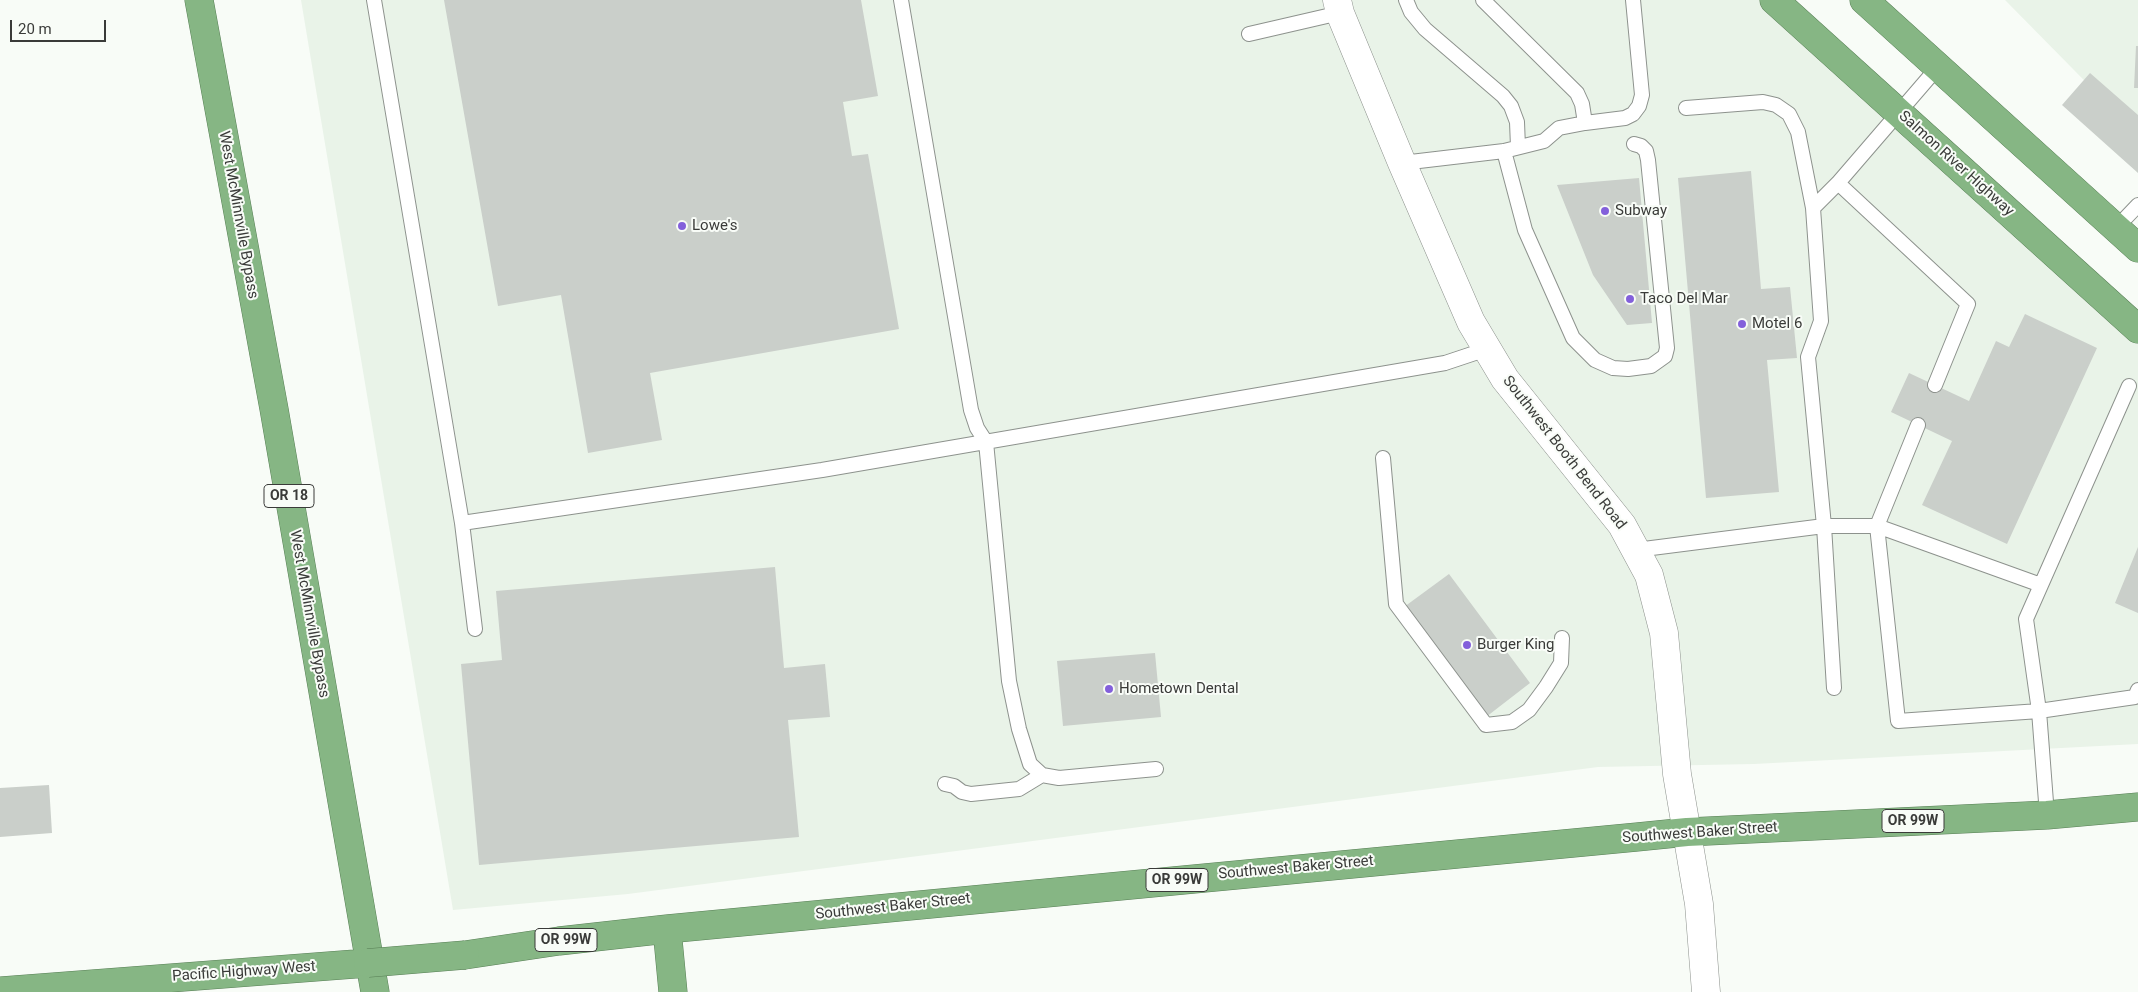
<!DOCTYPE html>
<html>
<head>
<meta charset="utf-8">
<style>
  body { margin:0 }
  #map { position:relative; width:2138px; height:992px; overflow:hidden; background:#f8fcf7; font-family:Roboto,sans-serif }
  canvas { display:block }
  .scale { position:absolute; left:10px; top:20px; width:96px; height:22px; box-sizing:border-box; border:2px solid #3a3b39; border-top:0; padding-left:6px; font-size:15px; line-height:18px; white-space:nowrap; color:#3a3b39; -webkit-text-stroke:4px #f8fcf7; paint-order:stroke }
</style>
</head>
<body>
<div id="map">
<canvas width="2138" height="992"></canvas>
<div class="scale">20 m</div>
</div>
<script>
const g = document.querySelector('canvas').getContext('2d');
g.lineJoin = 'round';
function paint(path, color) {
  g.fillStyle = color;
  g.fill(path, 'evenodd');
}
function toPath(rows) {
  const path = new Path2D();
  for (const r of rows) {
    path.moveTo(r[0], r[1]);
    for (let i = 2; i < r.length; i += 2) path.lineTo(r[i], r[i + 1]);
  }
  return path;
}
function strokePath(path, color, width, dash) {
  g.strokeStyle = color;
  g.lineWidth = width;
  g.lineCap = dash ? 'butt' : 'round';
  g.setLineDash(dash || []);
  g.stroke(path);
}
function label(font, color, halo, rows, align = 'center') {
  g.font = font + ' Roboto,sans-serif';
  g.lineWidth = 4;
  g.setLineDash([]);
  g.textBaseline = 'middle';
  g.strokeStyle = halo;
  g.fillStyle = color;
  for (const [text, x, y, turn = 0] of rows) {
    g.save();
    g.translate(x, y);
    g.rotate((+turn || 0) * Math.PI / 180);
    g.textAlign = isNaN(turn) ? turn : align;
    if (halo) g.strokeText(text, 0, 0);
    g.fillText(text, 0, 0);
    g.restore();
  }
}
const built = toPath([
  [301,0,1765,0,2138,336,2138,744,1754,764,1598,767,628,894,453,910],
  [2005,0,2138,0,2138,135]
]);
const building = toPath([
  [444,0,861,0,878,96,843,102,852,156,868,154,899,329,650,373,662,440,588,453,561,295,498,306],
  [2136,46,2138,46,2138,88,2134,88],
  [2090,73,2138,115,2138,173,2062,105],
  [1751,171,1761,289,1790,287,1797,358,1767,360,1779,492,1706,498,1678,178],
  [1639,178,1652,323,1627,325,1593,275,1557,185],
  [2025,314,2097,348,2007,544,1922,505,1952,441,1891,412,1909,373,1969,401,1996,341,2009,347],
  [2138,547,2138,613,2115,603],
  [775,567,784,668,825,664,830,717,788,720,799,837,479,865,461,664,502,660,496,591],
  [1449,574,1530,683,1486,717,1404,607],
  [1155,653,1161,717,1063,726,1057,661],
  [49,785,52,833,0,837,0,788]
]);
const service = toPath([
  [374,0,462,523,822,470,1445,363,1487,349],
  [901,0,971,410,977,428,986,442,1009,681,1019,729,1030,764,1042,775,1059,778,1156,769],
  [1406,0,1411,12,1425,29,1503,96,1511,106,1517,122,1518,147],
  [1249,34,1340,13],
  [1686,108,1763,102,1776,105,1789,114,1798,132,1813,208,1821,321,1808,357,1824,526,1834,688],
  [1585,123,1625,118,1633,114,1639,106,1642,95,1633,0],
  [1504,151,1525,230,1573,338,1595,360,1613,368,1628,369,1651,366,1665,356,1667,348,1648,160,1646,151,1641,146,1634,144],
  [1402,163,1504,151,1544,141,1559,128,1585,123,1582,104,1577,93,1483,0],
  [1838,183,1968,304,1935,385],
  [1813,208,1838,183,1938,67],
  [2116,228,2138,205],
  [1918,425,1877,526,1898,721,2039,711,2026,619,2129,386],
  [1383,458,1396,604,1486,725,1512,722,1529,710,1546,687,1561,663,1562,638],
  [462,523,475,629],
  [1636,550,1824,526,1877,526,2041,585],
  [945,784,954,786,962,792,971,794,1019,789,1042,775],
  [2047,815,2039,711,2135,697,2138,690]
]);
const tertiary = toPath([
  [1337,0,1340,13,1402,163,1471,322,1505,379,1622,525,1649,575,1664,633,1677,774,1699,904,1706,992]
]);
const trunk = toPath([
  [199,0,274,409,375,992],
  [1774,0,2138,329],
  [1864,0,2138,248],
  [667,929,673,992],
  [465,955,559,941,667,929,1637,837,1687,832,2047,815,2138,807],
  [0,991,368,963]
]);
const trunkBridge = toPath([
  [368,963,465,955]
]);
const markers = [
  [1605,211,5,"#8360db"],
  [682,226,5,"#8360db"],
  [1630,299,5,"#8360db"],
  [1742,324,5,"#8360db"],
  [1467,645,5,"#8360db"],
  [1109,689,5,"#8360db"]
];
const shields = [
  [289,496,50],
  [1913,821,62],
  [1177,880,62],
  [566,940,62]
];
const shieldNames = [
  ["OR 18",289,496],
  ["OR 99W",1913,821],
  ["OR 99W",1177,880],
  ["OR 99W",566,940]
];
const streetNames = [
  ["Salmon River Highway",1956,164,42],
  ["West McMinnville Bypass",238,215,80],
  ["Southwest Booth Bend Road",1564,453,52],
  ["West McMinnville Bypass",309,614,80],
  ["Southwest Baker Street",1700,833,-4],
  ["Southwest Baker Street",1296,868,-5],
  ["Southwest Baker Street",893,907,-6],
  ["Pacific Highway West",244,972,-4]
];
const poiNames = [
  ["Subway",1615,211],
  ["Lowe's",692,226],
  ["Taco Del Mar",1640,299],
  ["Motel 6",1752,324],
  ["Burger King",1477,645],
  ["Hometown Dental",1119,689]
];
paint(built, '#e9f3e8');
paint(building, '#cacfca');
strokePath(service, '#8d928d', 16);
strokePath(tertiary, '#8d928d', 29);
strokePath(trunk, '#587f56', 29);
strokePath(service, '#fff', 14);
strokePath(tertiary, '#fff', 28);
strokePath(trunk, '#86b684', 28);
strokePath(trunkBridge, '#587f56', 29, []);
strokePath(trunkBridge, '#86b684', 28);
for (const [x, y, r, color] of markers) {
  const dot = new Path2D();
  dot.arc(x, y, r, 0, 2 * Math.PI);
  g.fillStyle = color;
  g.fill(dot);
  strokePath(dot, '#f8fcf7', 2);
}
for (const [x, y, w] of shields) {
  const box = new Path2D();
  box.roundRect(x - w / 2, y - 11.5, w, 23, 4);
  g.fillStyle = '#f8fcf7';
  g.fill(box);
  strokePath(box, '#3a3b39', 1);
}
label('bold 14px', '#3a3b39', null, shieldNames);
label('15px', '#3a3b39', '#f8fcf7', streetNames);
label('15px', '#3a3b39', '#f8fcf7', poiNames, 'left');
</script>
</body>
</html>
